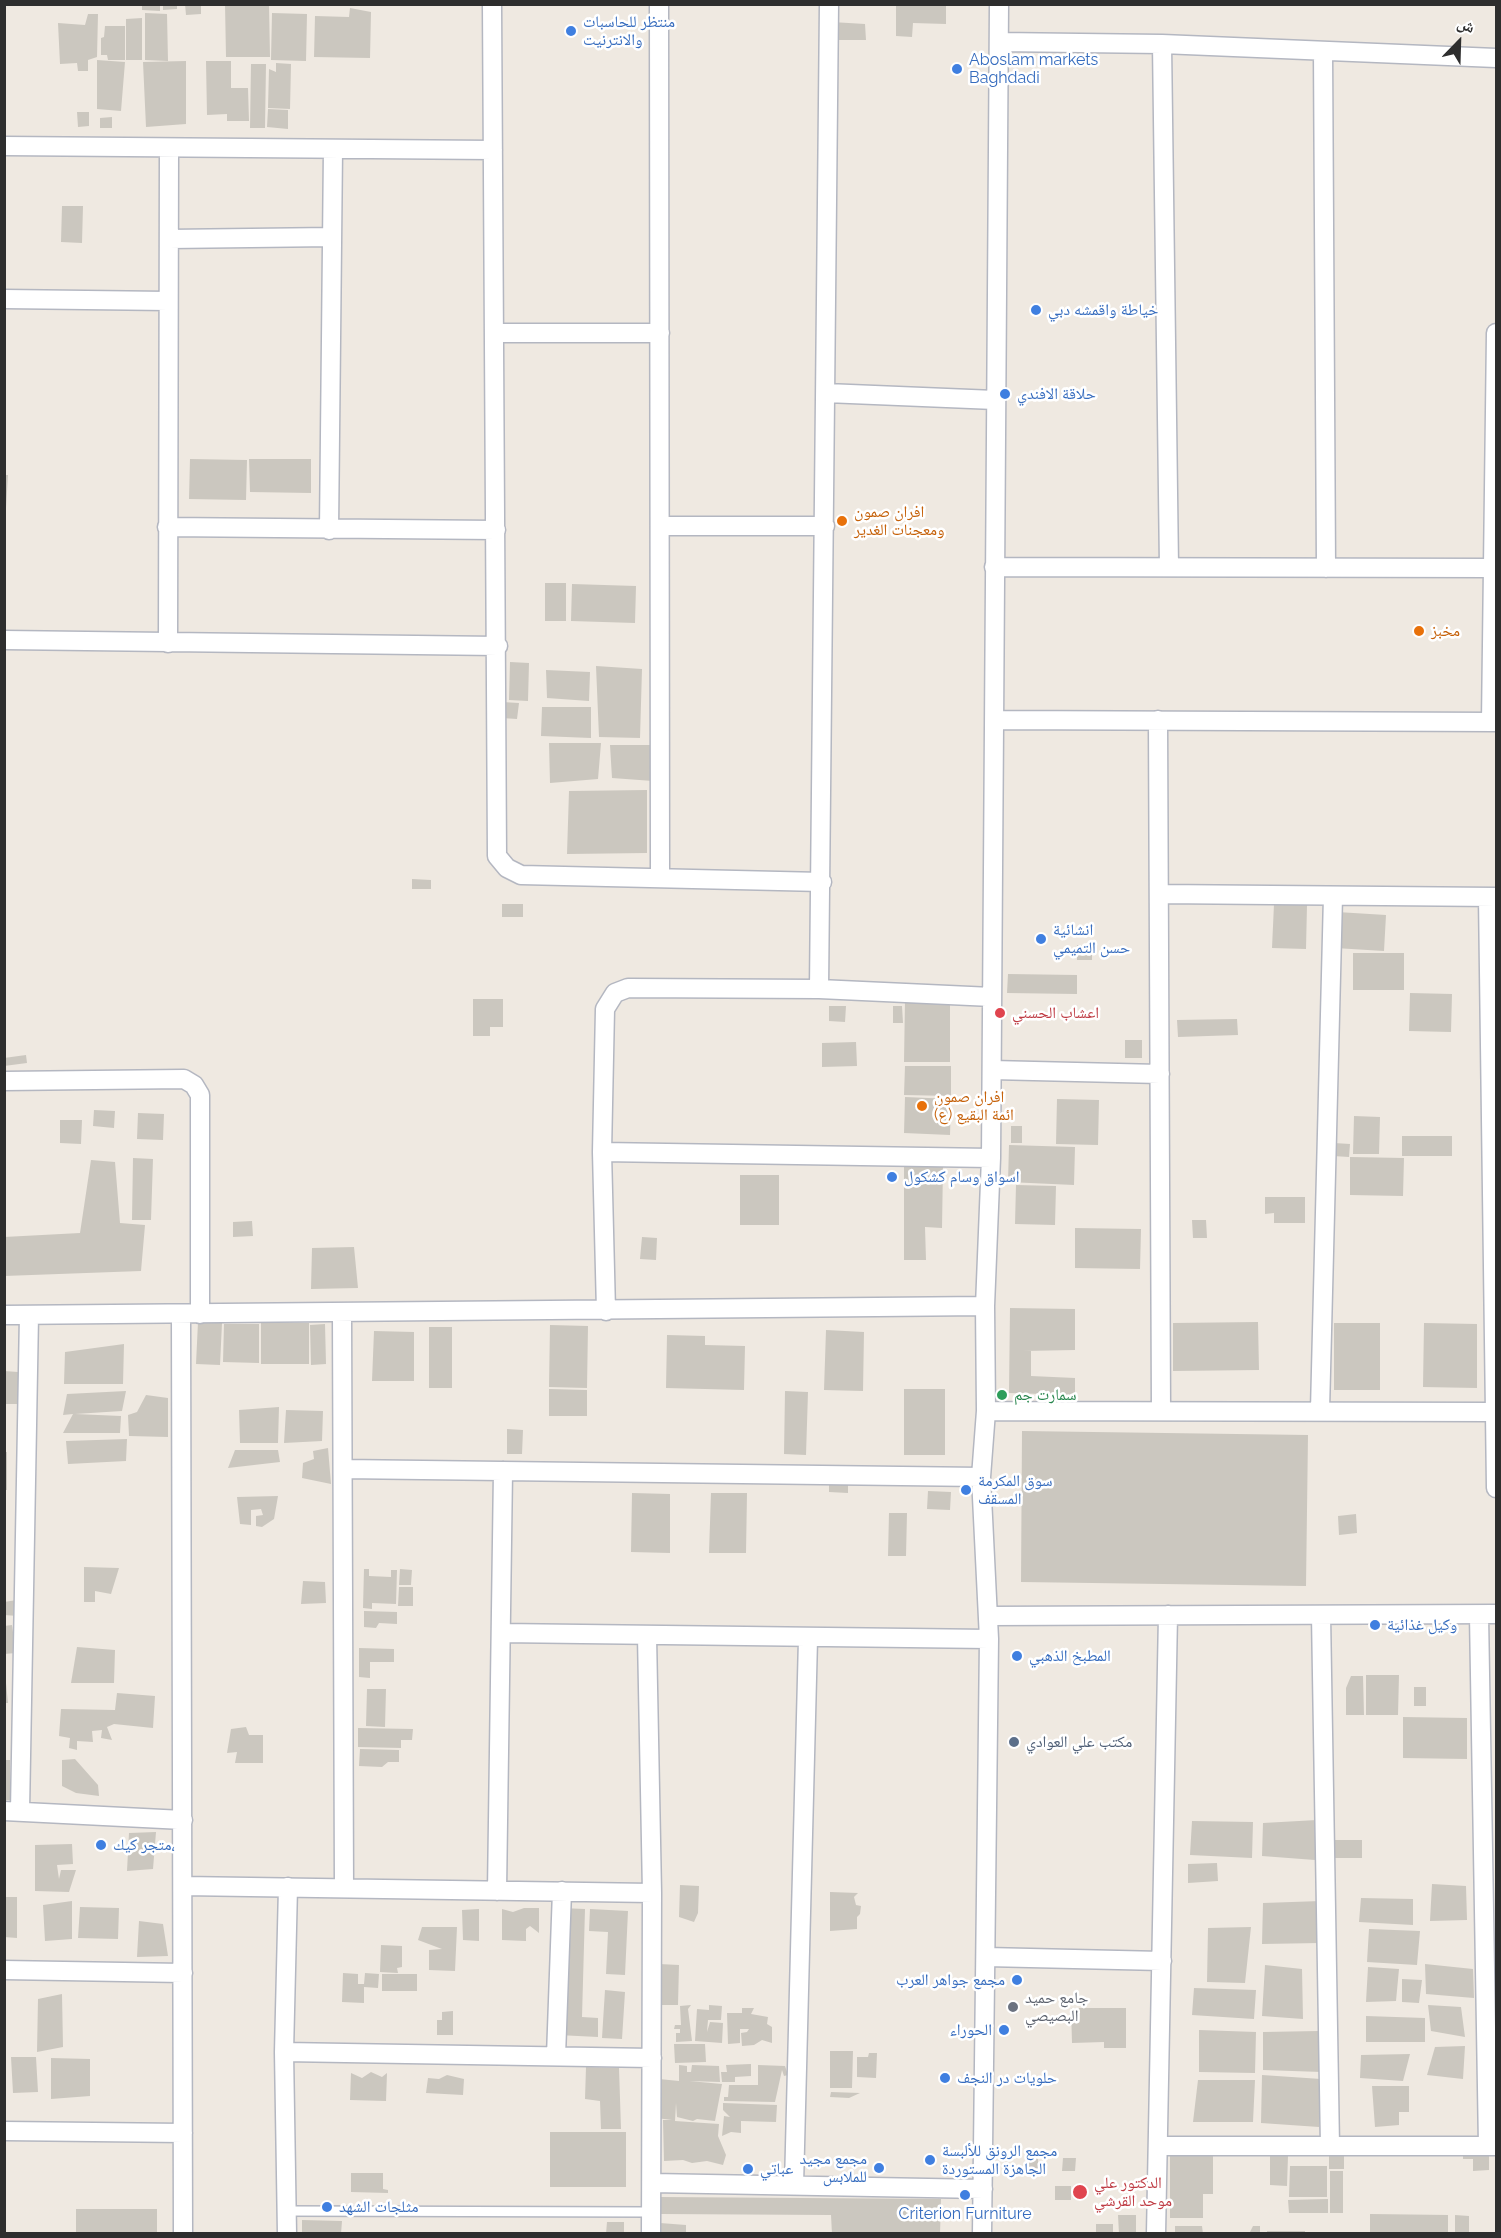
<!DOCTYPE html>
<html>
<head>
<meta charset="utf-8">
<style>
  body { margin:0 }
  #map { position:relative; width:1501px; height:2238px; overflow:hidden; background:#efe9e1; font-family:Raleway,"Noto Naskh Arabic",sans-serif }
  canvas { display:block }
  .frame { position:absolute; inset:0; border:6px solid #2e2e2e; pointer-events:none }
  .north { position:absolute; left:1429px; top:12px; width:60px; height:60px; -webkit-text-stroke:4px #fff; paint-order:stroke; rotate:23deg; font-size:16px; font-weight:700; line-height:24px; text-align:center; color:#2e2e2e }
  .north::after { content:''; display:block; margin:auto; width:21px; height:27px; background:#2e2e2e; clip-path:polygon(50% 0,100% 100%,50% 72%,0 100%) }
</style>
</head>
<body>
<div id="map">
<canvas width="1501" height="2238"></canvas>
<div class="frame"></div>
<div class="north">ش</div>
</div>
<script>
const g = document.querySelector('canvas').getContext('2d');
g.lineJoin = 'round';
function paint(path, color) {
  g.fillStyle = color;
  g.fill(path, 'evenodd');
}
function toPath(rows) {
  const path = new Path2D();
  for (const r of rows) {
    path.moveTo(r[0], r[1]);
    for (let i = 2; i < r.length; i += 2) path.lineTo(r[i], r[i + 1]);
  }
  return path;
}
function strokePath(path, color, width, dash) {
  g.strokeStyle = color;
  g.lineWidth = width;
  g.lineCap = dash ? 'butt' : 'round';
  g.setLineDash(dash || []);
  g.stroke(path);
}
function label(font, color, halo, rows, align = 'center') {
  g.font = font + ' Raleway,"Noto Naskh Arabic",sans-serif';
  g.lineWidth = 5;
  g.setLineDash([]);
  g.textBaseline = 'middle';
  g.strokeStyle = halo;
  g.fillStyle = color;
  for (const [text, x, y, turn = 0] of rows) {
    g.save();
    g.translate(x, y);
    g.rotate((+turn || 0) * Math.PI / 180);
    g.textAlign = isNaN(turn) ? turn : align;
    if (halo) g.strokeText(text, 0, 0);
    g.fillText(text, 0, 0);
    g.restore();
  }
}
const building = toPath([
  [142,4,160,4,160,11,142,10],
  [163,4,177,4,177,9,163,10],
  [185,4,201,4,201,14,186,15],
  [225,4,269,4,270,57,226,57],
  [896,4,946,4,946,24,913,23,912,37,896,36],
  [350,8,371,12,370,58,314,57,315,16,349,17],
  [145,13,167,14,168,61,145,60],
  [272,13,307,14,306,61,271,60],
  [88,14,98,14,97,57,88,60,88,71,78,71,77,63,60,64,58,23,85,25],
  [142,18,142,60,126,60,126,19],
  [832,22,865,24,866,40,835,40],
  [105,26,125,26,125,60,108,60,107,55,101,55,101,38,104,37],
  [97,60,125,62,121,111,97,109],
  [186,61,186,124,146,127,143,62],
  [206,61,231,61,231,88,248,88,249,121,227,121,227,114,207,115],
  [276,63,291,64,290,109,268,108,269,69,276,72],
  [251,64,266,64,265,128,250,128],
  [268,109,288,110,288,129,267,127],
  [77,112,89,112,89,126,78,127],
  [112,117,112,128,100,128,100,118],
  [62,206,83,206,82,243,61,242],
  [190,459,247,460,246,500,189,499],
  [249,459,311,459,311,493,250,492],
  [4,475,8,475,6,508,4,508],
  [545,583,566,583,566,621,545,621],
  [572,584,636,586,635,623,571,621],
  [510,662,529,663,528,701,509,700],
  [596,666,642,669,640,738,599,737],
  [546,670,590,672,589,701,547,698],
  [502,702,519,703,517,719,501,718],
  [542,707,591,707,591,738,541,736],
  [549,743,601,743,598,779,550,783],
  [610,745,653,745,653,781,612,778],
  [647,790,647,853,567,854,569,791],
  [412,879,431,880,431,889,412,889],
  [502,904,523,904,523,917,502,917],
  [1274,904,1307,905,1306,949,1272,948],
  [1337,912,1386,915,1384,951,1335,948],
  [1077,945,1092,945,1092,960,1077,960],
  [1353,953,1404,953,1404,990,1353,990],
  [1008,974,1077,975,1077,994,1007,993],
  [1410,993,1452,994,1451,1032,1409,1031],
  [473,999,503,999,503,1027,490,1027,490,1036,473,1036],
  [905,1000,950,1001,950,1062,904,1062],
  [829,1006,846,1006,845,1022,829,1021],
  [893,1006,902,1006,903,1023,893,1023],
  [1237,1019,1238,1035,1178,1037,1177,1020],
  [1125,1040,1142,1040,1142,1058,1125,1058],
  [856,1042,857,1066,822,1067,822,1043],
  [26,1055,27,1063,4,1066,4,1058],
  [905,1066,951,1066,951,1096,904,1095],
  [905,1097,951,1099,950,1135,904,1133],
  [1057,1099,1099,1100,1098,1145,1056,1144],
  [94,1110,115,1111,114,1128,93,1126],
  [138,1113,164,1114,163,1140,137,1139],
  [1354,1116,1380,1117,1379,1154,1353,1154],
  [60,1120,82,1120,81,1144,60,1143],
  [1011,1126,1022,1126,1022,1143,1011,1143],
  [1402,1136,1452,1136,1452,1156,1402,1156],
  [1334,1143,1350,1144,1349,1157,1333,1156],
  [1009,1145,1075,1147,1074,1185,1008,1182],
  [1350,1157,1404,1158,1403,1196,1350,1195],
  [133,1158,153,1159,151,1220,132,1220],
  [91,1160,115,1162,120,1223,145,1225,141,1271,4,1276,4,1237,80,1233],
  [904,1165,943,1166,942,1228,925,1227,926,1260,904,1260],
  [740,1175,779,1175,779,1225,740,1225],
  [1016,1185,1056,1186,1055,1225,1015,1224],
  [1265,1197,1305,1197,1305,1223,1274,1223,1274,1213,1265,1214],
  [1192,1220,1206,1220,1207,1238,1193,1238],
  [252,1221,253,1236,233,1237,233,1222],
  [1075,1228,1141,1229,1140,1269,1075,1268],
  [642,1237,657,1238,656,1260,640,1259],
  [354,1247,358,1288,311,1289,312,1248],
  [1010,1308,1075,1309,1075,1350,1023,1351,1031,1351,1031,1376,1075,1378,1075,1395,1009,1393],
  [198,1322,222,1323,220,1365,196,1364],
  [1258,1322,1259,1370,1173,1371,1173,1323],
  [261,1323,309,1323,309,1364,261,1364],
  [1334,1323,1380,1323,1380,1390,1334,1390],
  [1424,1323,1477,1324,1477,1388,1423,1387],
  [224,1324,259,1324,259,1363,223,1362],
  [325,1324,326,1364,311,1365,310,1325],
  [550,1325,588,1326,587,1388,549,1387],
  [429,1327,452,1327,452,1388,429,1388],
  [826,1330,864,1332,863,1391,824,1390],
  [374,1331,414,1332,414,1381,372,1381],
  [667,1335,705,1336,705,1345,745,1346,744,1390,666,1388],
  [124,1344,123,1384,64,1384,65,1352],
  [4,1371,18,1372,20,1404,4,1404],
  [549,1389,587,1390,587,1416,549,1416],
  [904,1389,945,1389,945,1455,904,1455],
  [126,1391,122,1411,75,1414,121,1416,120,1433,63,1433,73,1414,63,1415,67,1394],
  [785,1391,808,1392,806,1455,784,1454],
  [146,1395,168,1398,168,1437,129,1436,128,1415,137,1412],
  [279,1407,278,1443,240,1443,239,1410],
  [286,1410,323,1411,322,1441,284,1443],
  [507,1429,523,1430,522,1454,507,1454],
  [1022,1431,1308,1435,1306,1586,1021,1582],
  [127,1439,126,1461,68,1464,66,1441],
  [328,1448,331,1484,302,1478,303,1463,314,1459,313,1451],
  [235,1450,278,1450,280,1462,228,1468],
  [4,1452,7,1452,7,1490,4,1490],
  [829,1483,848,1484,848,1493,829,1492],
  [928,1491,951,1492,950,1510,927,1509],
  [632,1493,670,1494,670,1553,631,1552],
  [711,1493,747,1493,746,1553,709,1553],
  [278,1496,274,1519,262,1527,256,1526,256,1516,263,1515,261,1509,251,1510,251,1525,240,1524,237,1497],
  [889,1513,907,1513,906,1556,888,1556],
  [1356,1514,1357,1533,1339,1535,1338,1516],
  [84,1567,119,1568,111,1594,95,1591,95,1602,84,1602],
  [364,1569,369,1569,369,1576,391,1577,391,1570,397,1570,396,1604,372,1603,372,1609,363,1608],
  [400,1569,412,1570,411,1585,399,1585],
  [303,1581,325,1582,326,1603,301,1604],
  [399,1587,413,1587,413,1606,398,1606],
  [17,1600,18,1616,4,1615,4,1602],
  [364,1611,397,1612,397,1624,379,1623,376,1628,364,1627],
  [12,1625,16,1653,4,1654,4,1626],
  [77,1647,115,1650,114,1683,71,1683],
  [359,1648,394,1649,394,1662,370,1662,370,1678,359,1677],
  [1366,1675,1399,1675,1398,1715,1366,1715],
  [1351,1676,1363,1676,1364,1715,1346,1715,1346,1688],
  [4,1683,6,1683,8,1703,4,1703],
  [1414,1687,1426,1687,1426,1706,1414,1706],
  [367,1689,386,1689,385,1727,366,1726],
  [117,1693,155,1696,153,1728,114,1724,107,1727,112,1740,101,1738,102,1730,92,1731,93,1742,77,1741,77,1750,69,1748,70,1738,59,1736,61,1709,115,1710],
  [1403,1717,1467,1718,1467,1759,1403,1758],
  [246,1727,249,1735,263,1735,263,1763,235,1763,237,1752,227,1753,231,1729],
  [358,1728,413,1729,412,1740,401,1740,401,1748,358,1747],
  [360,1749,399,1750,399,1762,388,1762,382,1767,359,1766],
  [75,1759,98,1785,99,1796,76,1793,62,1786,62,1760],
  [4,1760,10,1760,10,1800,4,1800],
  [1317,1820,1315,1860,1262,1856,1263,1823],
  [1192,1821,1253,1822,1252,1858,1190,1855],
  [156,1832,153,1869,127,1871,129,1833],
  [1332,1840,1362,1840,1362,1858,1332,1858],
  [72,1844,73,1864,57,1865,59,1879,61,1870,76,1870,69,1892,35,1891,35,1845],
  [1217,1863,1218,1881,1188,1883,1188,1864],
  [1432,1884,1466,1886,1467,1920,1430,1921],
  [680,1885,699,1886,698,1913,694,1922,679,1917],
  [830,1892,858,1893,854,1897,856,1905,861,1906,860,1914,857,1917,857,1929,830,1931],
  [4,1897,17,1897,17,1938,4,1937],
  [1361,1898,1413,1899,1413,1925,1359,1922],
  [72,1901,72,1939,45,1941,43,1905],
  [1321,1901,1320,1943,1262,1944,1263,1903],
  [80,1907,119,1908,118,1939,78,1938],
  [524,1908,539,1908,539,1933,530,1926,526,1929,526,1941,502,1940,502,1909,513,1912],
  [561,1908,585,1909,582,2017,598,2018,598,2037,558,2035],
  [479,1909,479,1941,463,1940,462,1910],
  [590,1909,628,1911,625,1975,606,1974,608,1932,589,1931],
  [139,1921,163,1924,168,1956,137,1957],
  [422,1927,457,1927,455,1971,429,1970,429,1950,442,1949,418,1940],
  [1251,1927,1245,1983,1207,1982,1208,1928],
  [1369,1929,1420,1931,1417,1965,1367,1962],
  [381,1945,402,1946,402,1967,397,1968,398,1973,380,1972],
  [659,1964,679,1965,678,2005,658,2005],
  [1425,1964,1473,1969,1474,1998,1426,1994],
  [1265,1965,1302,1969,1303,2019,1262,2016],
  [1368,1967,1399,1969,1396,2001,1366,2002],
  [343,1973,358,1974,358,1984,364,1984,365,1973,379,1974,378,1988,364,1987,364,2003,342,2002],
  [382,1974,417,1974,417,1991,382,1991],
  [1402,1979,1422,1980,1419,2003,1402,2002],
  [1194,1988,1256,1990,1254,2019,1192,2015],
  [605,1990,625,1992,622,2039,602,2038],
  [62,1994,63,2047,37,2052,38,1999],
  [691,2005,688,2009,692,2041,676,2042,676,2033,680,2033,680,2029,674,2029,675,2025,681,2025,680,2006],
  [709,2005,722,2006,721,2020,708,2020,707,2032,710,2022,723,2023,722,2043,695,2041,697,2009,709,2010],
  [1428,2005,1461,2007,1465,2037,1431,2031],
  [742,2008,754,2008,751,2014,768,2017,767,2024,772,2027,772,2043,762,2040,754,2045,742,2046,741,2033,747,2032,749,2029,740,2029,740,2043,728,2044,727,2013,742,2013],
  [1071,2008,1126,2008,1126,2048,1104,2048,1104,2042,1072,2043],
  [453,2011,453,2035,437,2035,437,2020,442,2020,442,2012],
  [1366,2016,1425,2018,1425,2042,1366,2042],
  [1199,2030,1256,2032,1255,2073,1199,2072],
  [1319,2031,1322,2072,1263,2070,1263,2032],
  [674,2044,705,2044,706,2062,675,2063],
  [1465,2046,1463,2079,1427,2075,1435,2047],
  [830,2051,853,2051,852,2088,830,2088],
  [869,2053,877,2053,876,2078,857,2077,857,2057,868,2057],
  [1410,2054,1403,2081,1360,2078,1361,2055],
  [11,2057,36,2057,38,2092,13,2093],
  [51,2058,90,2059,90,2096,51,2099],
  [751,2064,751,2076,735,2077,735,2082,722,2082,721,2072,727,2072,726,2065],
  [679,2065,687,2066,687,2072,691,2072,692,2065,719,2066,720,2082,689,2081,722,2084,715,2121,697,2119,693,2121,677,2117,676,2103,675,2121,719,2124,718,2136,726,2155,723,2165,707,2161,692,2163,683,2160,664,2161,663,2120,672,2120,656,2118,659,2079,679,2081],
  [758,2065,785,2066,788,2075,784,2076,782,2070,775,2102,724,2101,724,2097,728,2097,729,2085,758,2085],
  [586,2067,619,2068,621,2129,601,2129,600,2101,585,2099],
  [371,2072,382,2077,387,2073,386,2101,350,2100,351,2073,362,2078],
  [447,2075,464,2079,463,2095,426,2093,428,2078,439,2079],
  [1262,2075,1321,2079,1319,2127,1261,2123],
  [1198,2080,1255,2080,1253,2122,1193,2122],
  [1372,2086,1409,2086,1409,2112,1399,2112,1399,2125,1375,2127],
  [831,2092,860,2093,849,2098,830,2097],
  [723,2103,777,2105,776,2122,741,2121,741,2133,731,2132,722,2136,724,2116,730,2117,723,2110],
  [550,2132,626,2132,626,2187,550,2187],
  [1329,2151,1344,2151,1344,2169,1329,2169],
  [1170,2152,1213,2152,1213,2194,1203,2194,1203,2218,1170,2218],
  [1489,2152,1489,2170,1473,2171,1473,2159,1463,2159,1463,2153],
  [1270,2156,1288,2156,1287,2186,1270,2185],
  [1063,2158,1076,2158,1075,2171,1062,2171],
  [1029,2159,1038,2159,1038,2171,1029,2171],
  [1290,2166,1327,2166,1327,2197,1289,2197],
  [1330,2171,1343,2171,1343,2213,1330,2213],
  [351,2173,383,2173,383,2189,388,2190,388,2193,351,2192],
  [1055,2186,1071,2186,1071,2200,1055,2200],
  [661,2197,941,2199,940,2234,832,2234,831,2215,661,2214],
  [1328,2199,1328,2213,1289,2213,1288,2200],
  [76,2209,157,2209,157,2234,76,2234],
  [1370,2214,1448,2215,1448,2234,1370,2234],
  [1118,2215,1136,2215,1136,2234,1119,2234],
  [1455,2215,1469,2216,1469,2234,1455,2234],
  [302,2220,342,2221,341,2234,302,2234],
  [607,2222,624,2222,624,2234,606,2234],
  [660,2223,686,2225,686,2234,660,2234],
  [1096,2224,1113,2224,1113,2234,1096,2234],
  [1175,2226,1202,2226,1203,2234,1175,2234],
  [1253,2226,1260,2226,1260,2234,1249,2234],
  [1267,2231,1305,2231,1305,2234,1267,2234]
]);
const lane = toPath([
  [286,2211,651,2212]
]);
const street = toPath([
  [492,4,497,856,507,868,521,875,822,882],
  [659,4,660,877],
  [999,42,1162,44,1496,58],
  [1162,44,1169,567],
  [1323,51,1326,568],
  [4,146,493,150],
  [169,239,332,237],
  [4,299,168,301],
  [495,333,660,333],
  [826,393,995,400],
  [660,526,825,526],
  [167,527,496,530],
  [329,530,333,149],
  [994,567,1493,568],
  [4,640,498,646],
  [168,643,169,148],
  [994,720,1496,722],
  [1158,720,1161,1410],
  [1491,722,1496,333],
  [1160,894,1496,897],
  [1488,897,1496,1488],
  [819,989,829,4],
  [992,1070,1160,1074],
  [4,1081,184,1079,194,1085,200,1095,200,1314],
  [602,1152,991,1158],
  [606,1311,602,1152,605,1009,615,993,628,988,819,989,992,997],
  [342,1313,344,1888],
  [181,1314,183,2234],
  [4,1315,985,1306],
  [1320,1410,1333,896],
  [986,1411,1495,1412],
  [343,1469,981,1477],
  [1321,1615,1330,2146],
  [1479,1615,1488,2146],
  [989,1616,1496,1614],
  [501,1633,989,1639],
  [647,1636,652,1893,651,2234],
  [4,1811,183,1820],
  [20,1811,29,1315],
  [183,1886,652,1893],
  [497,1891,503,1471],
  [986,1957,1162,1961],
  [4,1970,183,1973],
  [284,2052,652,2058],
  [556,2056,562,1891],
  [4,2131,183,2133],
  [1158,2146,1496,2146],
  [652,2183,983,2189],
  [794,2185,808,1639],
  [287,2234,284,2052,288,1887],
  [982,2234,989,1639,981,1477,986,1411,985,1306,991,1158,999,4],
  [1156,2234,1168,1615]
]);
const markers = [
  [571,31,6,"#3f7fe0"],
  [957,69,6,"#3f7fe0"],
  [1036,310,6,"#3f7fe0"],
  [1005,394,6,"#3f7fe0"],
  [842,521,6,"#e8710a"],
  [1419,631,6,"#e8710a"],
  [1041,939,6,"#3f7fe0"],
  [1000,1013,6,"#e0444e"],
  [922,1106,6,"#e8710a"],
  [892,1177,6,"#3f7fe0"],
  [1002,1395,6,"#2e9e5b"],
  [966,1490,6,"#3f7fe0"],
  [1375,1625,6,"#3f7fe0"],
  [1017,1656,6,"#3f7fe0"],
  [1014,1742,6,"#5c6f8a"],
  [101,1845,6,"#3f7fe0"],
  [1017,1980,6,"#3f7fe0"],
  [1013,2007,6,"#6b7280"],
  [1004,2030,6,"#3f7fe0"],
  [945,2078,6,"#3f7fe0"],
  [930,2160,6,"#3f7fe0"],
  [879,2168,6,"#3f7fe0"],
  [748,2169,6,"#3f7fe0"],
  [1080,2192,8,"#e0444e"],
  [965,2195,6,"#3f7fe0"],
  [327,2207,6,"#3f7fe0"]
];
const shopNames = [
  ["منتظر للحاسبات",583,22],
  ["والانترنيت",583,40],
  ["Aboslam markets",969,60],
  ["Baghdadi",969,78],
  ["خياطة واقمشه دبي",1048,310],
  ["حلاقة الافندي",1017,394],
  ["انشائية",1053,930],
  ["حسن التميمي",1053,948],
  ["اسواق وسام كشكول",904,1177],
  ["سوق المكرمة",978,1481],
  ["المسقف",978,1499],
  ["وكيل غذائية",1387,1625],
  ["المطبخ الذهبي",1029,1656],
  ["متجر كيك،",113,1845],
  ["مجمع جواهر العرب",1005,1980,"right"],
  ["الحوراء",992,2030,"right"],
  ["حلويات در النجف",957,2078],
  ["مجمع الرونق للألبسة",942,2151],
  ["الجاهزة المستوردة",942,2169],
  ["مجمع مجيد",867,2159,"right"],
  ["للملابس",867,2177,"right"],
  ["عباتي",760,2169],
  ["مثلجات الشهد",339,2207],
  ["Criterion Furniture",965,2214,"center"]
];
const foodNames = [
  ["افران صمون",854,512],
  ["ومعجنات الغدير",854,530],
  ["مخبز",1431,631],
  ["افران صمون",934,1097],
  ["ائمة البقيع (ع)",934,1115]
];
const healthNames = [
  ["اعشاب الحسني",1012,1013],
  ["الدكتور علي",1094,2183],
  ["موحد القرشي",1094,2201]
];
const leisureNames = [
  ["سمارت جم",1014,1395]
];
const serviceNames = [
  ["مكتب علي العوادي",1026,1742]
];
const worshipNames = [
  ["جامع حميد",1025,1998],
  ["البصيصي",1025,2016]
];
paint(building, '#cbc7bf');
strokePath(lane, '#b4b7c1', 12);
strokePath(street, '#b4b7c1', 21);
strokePath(lane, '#fff', 9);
strokePath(street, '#fff', 18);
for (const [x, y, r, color] of markers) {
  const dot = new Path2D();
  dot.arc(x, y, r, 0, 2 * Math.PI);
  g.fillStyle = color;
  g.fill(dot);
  strokePath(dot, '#fff', 2);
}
label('16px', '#366cbe', '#fff', shopNames, 'left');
label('16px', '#c56008', '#fff', foodNames, 'left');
label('16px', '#be3a42', '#fff', healthNames, 'left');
label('16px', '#27864d', '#fff', leisureNames, 'left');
label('16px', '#4e5e75', '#fff', serviceNames, 'left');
label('16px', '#5b616d', '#fff', worshipNames, 'left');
</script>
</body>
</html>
